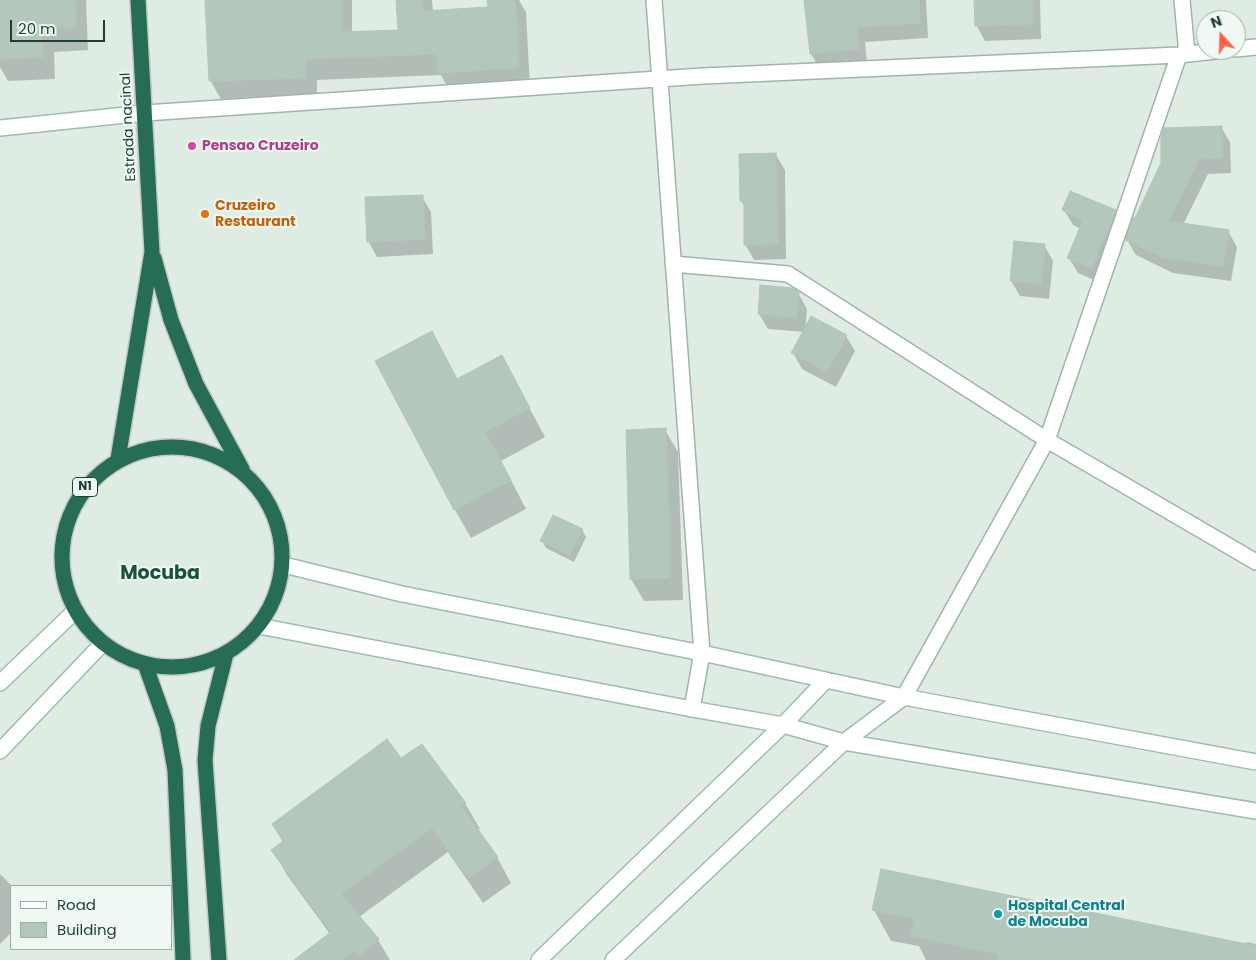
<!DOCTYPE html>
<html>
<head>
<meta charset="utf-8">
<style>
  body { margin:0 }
  #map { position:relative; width:1256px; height:960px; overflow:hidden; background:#dfece4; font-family:Poppins,sans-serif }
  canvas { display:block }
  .legend { position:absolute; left:10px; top:885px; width:162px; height:65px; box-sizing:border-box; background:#eff8f3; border:1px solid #9baea5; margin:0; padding:6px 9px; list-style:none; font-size:15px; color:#1e3e31 }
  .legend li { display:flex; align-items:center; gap:10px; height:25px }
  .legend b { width:25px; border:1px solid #9baea5 }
  .north { position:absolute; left:1196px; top:10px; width:50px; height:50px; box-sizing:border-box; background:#eff8f3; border:1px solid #9baea5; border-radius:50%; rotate:340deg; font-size:14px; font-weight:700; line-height:20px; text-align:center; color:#1e3e31 }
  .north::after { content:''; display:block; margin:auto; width:18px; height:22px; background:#ff614a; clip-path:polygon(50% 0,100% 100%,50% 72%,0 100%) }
  .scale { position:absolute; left:10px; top:20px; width:95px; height:22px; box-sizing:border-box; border:2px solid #1e3e31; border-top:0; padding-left:6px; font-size:15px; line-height:18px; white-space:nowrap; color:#1e3e31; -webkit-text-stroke:4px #eff8f3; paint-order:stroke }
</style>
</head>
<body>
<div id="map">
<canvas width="1256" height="960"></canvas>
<ul class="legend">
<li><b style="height:6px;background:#fff"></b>Road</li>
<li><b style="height:14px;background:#b4c7bd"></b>Building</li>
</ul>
<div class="north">N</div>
<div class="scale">20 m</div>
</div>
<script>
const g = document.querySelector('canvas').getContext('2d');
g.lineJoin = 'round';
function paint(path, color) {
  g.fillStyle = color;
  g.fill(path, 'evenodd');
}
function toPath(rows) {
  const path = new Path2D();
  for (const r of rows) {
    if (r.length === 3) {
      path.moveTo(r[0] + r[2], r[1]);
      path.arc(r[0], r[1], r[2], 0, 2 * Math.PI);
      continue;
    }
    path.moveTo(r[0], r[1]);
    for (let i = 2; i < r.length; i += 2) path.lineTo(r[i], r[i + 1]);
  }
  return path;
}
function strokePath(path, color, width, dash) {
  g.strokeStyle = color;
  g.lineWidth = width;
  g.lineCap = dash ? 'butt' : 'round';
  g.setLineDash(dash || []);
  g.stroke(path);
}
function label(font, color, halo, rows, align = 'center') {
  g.font = font + ' Poppins,sans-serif';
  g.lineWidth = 4;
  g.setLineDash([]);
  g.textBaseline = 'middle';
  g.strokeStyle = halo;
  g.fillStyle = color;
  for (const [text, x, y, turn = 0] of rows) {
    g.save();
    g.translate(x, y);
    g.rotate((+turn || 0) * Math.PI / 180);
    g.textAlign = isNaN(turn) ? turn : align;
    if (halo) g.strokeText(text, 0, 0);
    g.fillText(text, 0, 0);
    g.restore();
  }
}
const shadow = toPath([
  [0,0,86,0,88,50,54,52,55,79,8,81,0,67],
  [207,0,352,0,352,33,400,31,397,0,432,0,433,11,489,8,488,0,519,0,526,12,530,88,451,93,441,75,317,80,317,98,222,101,210,80],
  [805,0,926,0,928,38,865,42,867,64,820,69,811,54],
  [975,0,1040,0,1041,39,985,41,976,25],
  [1221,127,1230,142,1231,173,1208,174,1183,225,1228,231,1237,247,1231,281,1173,273,1136,255,1127,240,1135,219],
  [776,155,785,170,786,259,754,260,745,244,745,207,741,201],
  [422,197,431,212,433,254,377,257,368,241],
  [1064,210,1115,211,1124,226,1101,283,1078,273,1069,258,1081,229,1073,225],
  [1044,245,1053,261,1049,299,1020,296,1011,281],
  [798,293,807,309,805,330,846,336,855,351,836,387,802,369,793,353,804,332,768,329,759,314],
  [502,357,545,437,501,461,526,509,471,538,455,510,457,380],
  [665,430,678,452,683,600,644,601,631,579],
  [582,530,586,537,574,562,546,548,542,541],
  [401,760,465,803,480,829,477,830,497,857,511,883,483,903,448,852,359,917,378,940,390,960,296,960,330,934,287,875,273,850,283,842,273,825],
  [0,874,12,886,11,933,0,944],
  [874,910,1246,945,1247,942,1256,944,1256,960,926,960,919,946,891,941]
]);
const building = toPath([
  [0,0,75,0,76,28,41,29,43,57,0,59,0,0],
  [205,0,341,0,341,32,398,30,396,0,422,0,423,11,488,7,487,0,515,0,519,68,438,73,437,54,306,59,306,78,209,81,205,0],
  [804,0,919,0,920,23,857,27,859,49,810,54,804,0],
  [974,0,1032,0,1032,24,975,26,974,0],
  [1222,126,1223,158,1199,159,1169,221,1229,230,1223,266,1164,258,1125,240,1133,217,1135,218,1161,163,1161,138,1164,128,1222,126],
  [776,153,778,244,744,245,744,201,740,201,739,154,776,153],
  [1070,191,1116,210,1108,232,1107,231,1092,268,1067,258,1083,220,1062,210,1070,191],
  [423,195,425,239,367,242,365,197,423,195],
  [1014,241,1045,244,1041,284,1010,281,1014,241],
  [760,285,792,288,799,292,796,318,758,314,760,285],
  [811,316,847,335,827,372,791,353,811,316],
  [432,331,457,379,502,355,530,408,485,432,511,480,454,510,375,361,432,331],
  [666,428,670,578,630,579,626,430,666,428],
  [553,515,583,529,570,555,540,541,553,515],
  [387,739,401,758,422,744,466,803,461,806,498,857,468,878,432,828,341,894,379,939,359,956,354,951,342,960,294,960,331,932,271,850,283,841,272,824,387,739],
  [881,869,1256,946,1256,960,998,960,999,954,911,936,914,919,872,910,881,869]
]);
const street = toPath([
  [654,0,702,653,692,709],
  [1182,0,1187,54],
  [1236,49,1256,47],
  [145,113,703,76,1179,55,1225,50],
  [673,264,788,274,1047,440,1256,562],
  [904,697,1047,440,1179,55]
]);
const secondary = toPath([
  [0,128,145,113],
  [284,565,402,594,702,653,904,697,1256,762],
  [259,626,692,709,783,725,844,742,1256,811],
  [0,683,75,611],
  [0,751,103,643],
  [539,960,783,725,826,680],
  [613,960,844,742,904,697]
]);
const highway = toPath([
  [154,258,171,320,196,384,242,469],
  [172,557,110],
  [118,459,152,252,138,0],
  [145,664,167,726,175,770,183,960],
  [219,960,205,760,208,726,226,654]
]);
const markers = [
  [192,146,5,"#d1479c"],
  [205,214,5,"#e8710a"],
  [998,914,5,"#0f9aa8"]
];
const shields = [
  [85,487,25]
];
const shieldNames = [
  ["N1",85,487]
];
const streetNames = [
  ["Estrada nacinal",129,127,-93]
];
const hotelNames = [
  ["Pensao Cruzeiro",202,146]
];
const foodNames = [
  ["Cruzeiro",215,206],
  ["Restaurant",215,222]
];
const cultureNames = [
  ["Hospital Central",1008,906],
  ["de Mocuba",1008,922]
];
const districtNames = [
  ["Mocuba",160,574]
];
paint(shadow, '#0003');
paint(building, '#b4c7bd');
strokePath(building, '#b1c6bb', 1);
strokePath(street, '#a1b4ab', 18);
strokePath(secondary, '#9fbcae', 18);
strokePath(highway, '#c0c9c5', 18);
strokePath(street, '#fff', 15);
strokePath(secondary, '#fff', 15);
strokePath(highway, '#276d56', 15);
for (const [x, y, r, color] of markers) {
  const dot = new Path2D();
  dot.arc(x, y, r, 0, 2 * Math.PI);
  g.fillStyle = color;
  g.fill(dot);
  strokePath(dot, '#eff8f3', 2);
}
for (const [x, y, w] of shields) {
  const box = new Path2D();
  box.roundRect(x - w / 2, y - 9.5, w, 19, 4);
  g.fillStyle = '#eff8f3';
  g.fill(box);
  strokePath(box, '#1e3e31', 1);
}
label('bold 12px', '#1e3e31', null, shieldNames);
label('14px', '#1e3e31', '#eff8f3', streetNames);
label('bold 14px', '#b23c85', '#eff8f3', hotelNames, 'left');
label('bold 14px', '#c56008', '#eff8f3', foodNames, 'left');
label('bold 14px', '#0d838f', '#eff8f3', cultureNames, 'left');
label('bold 19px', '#18523d', '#eff8f3', districtNames);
</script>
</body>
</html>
